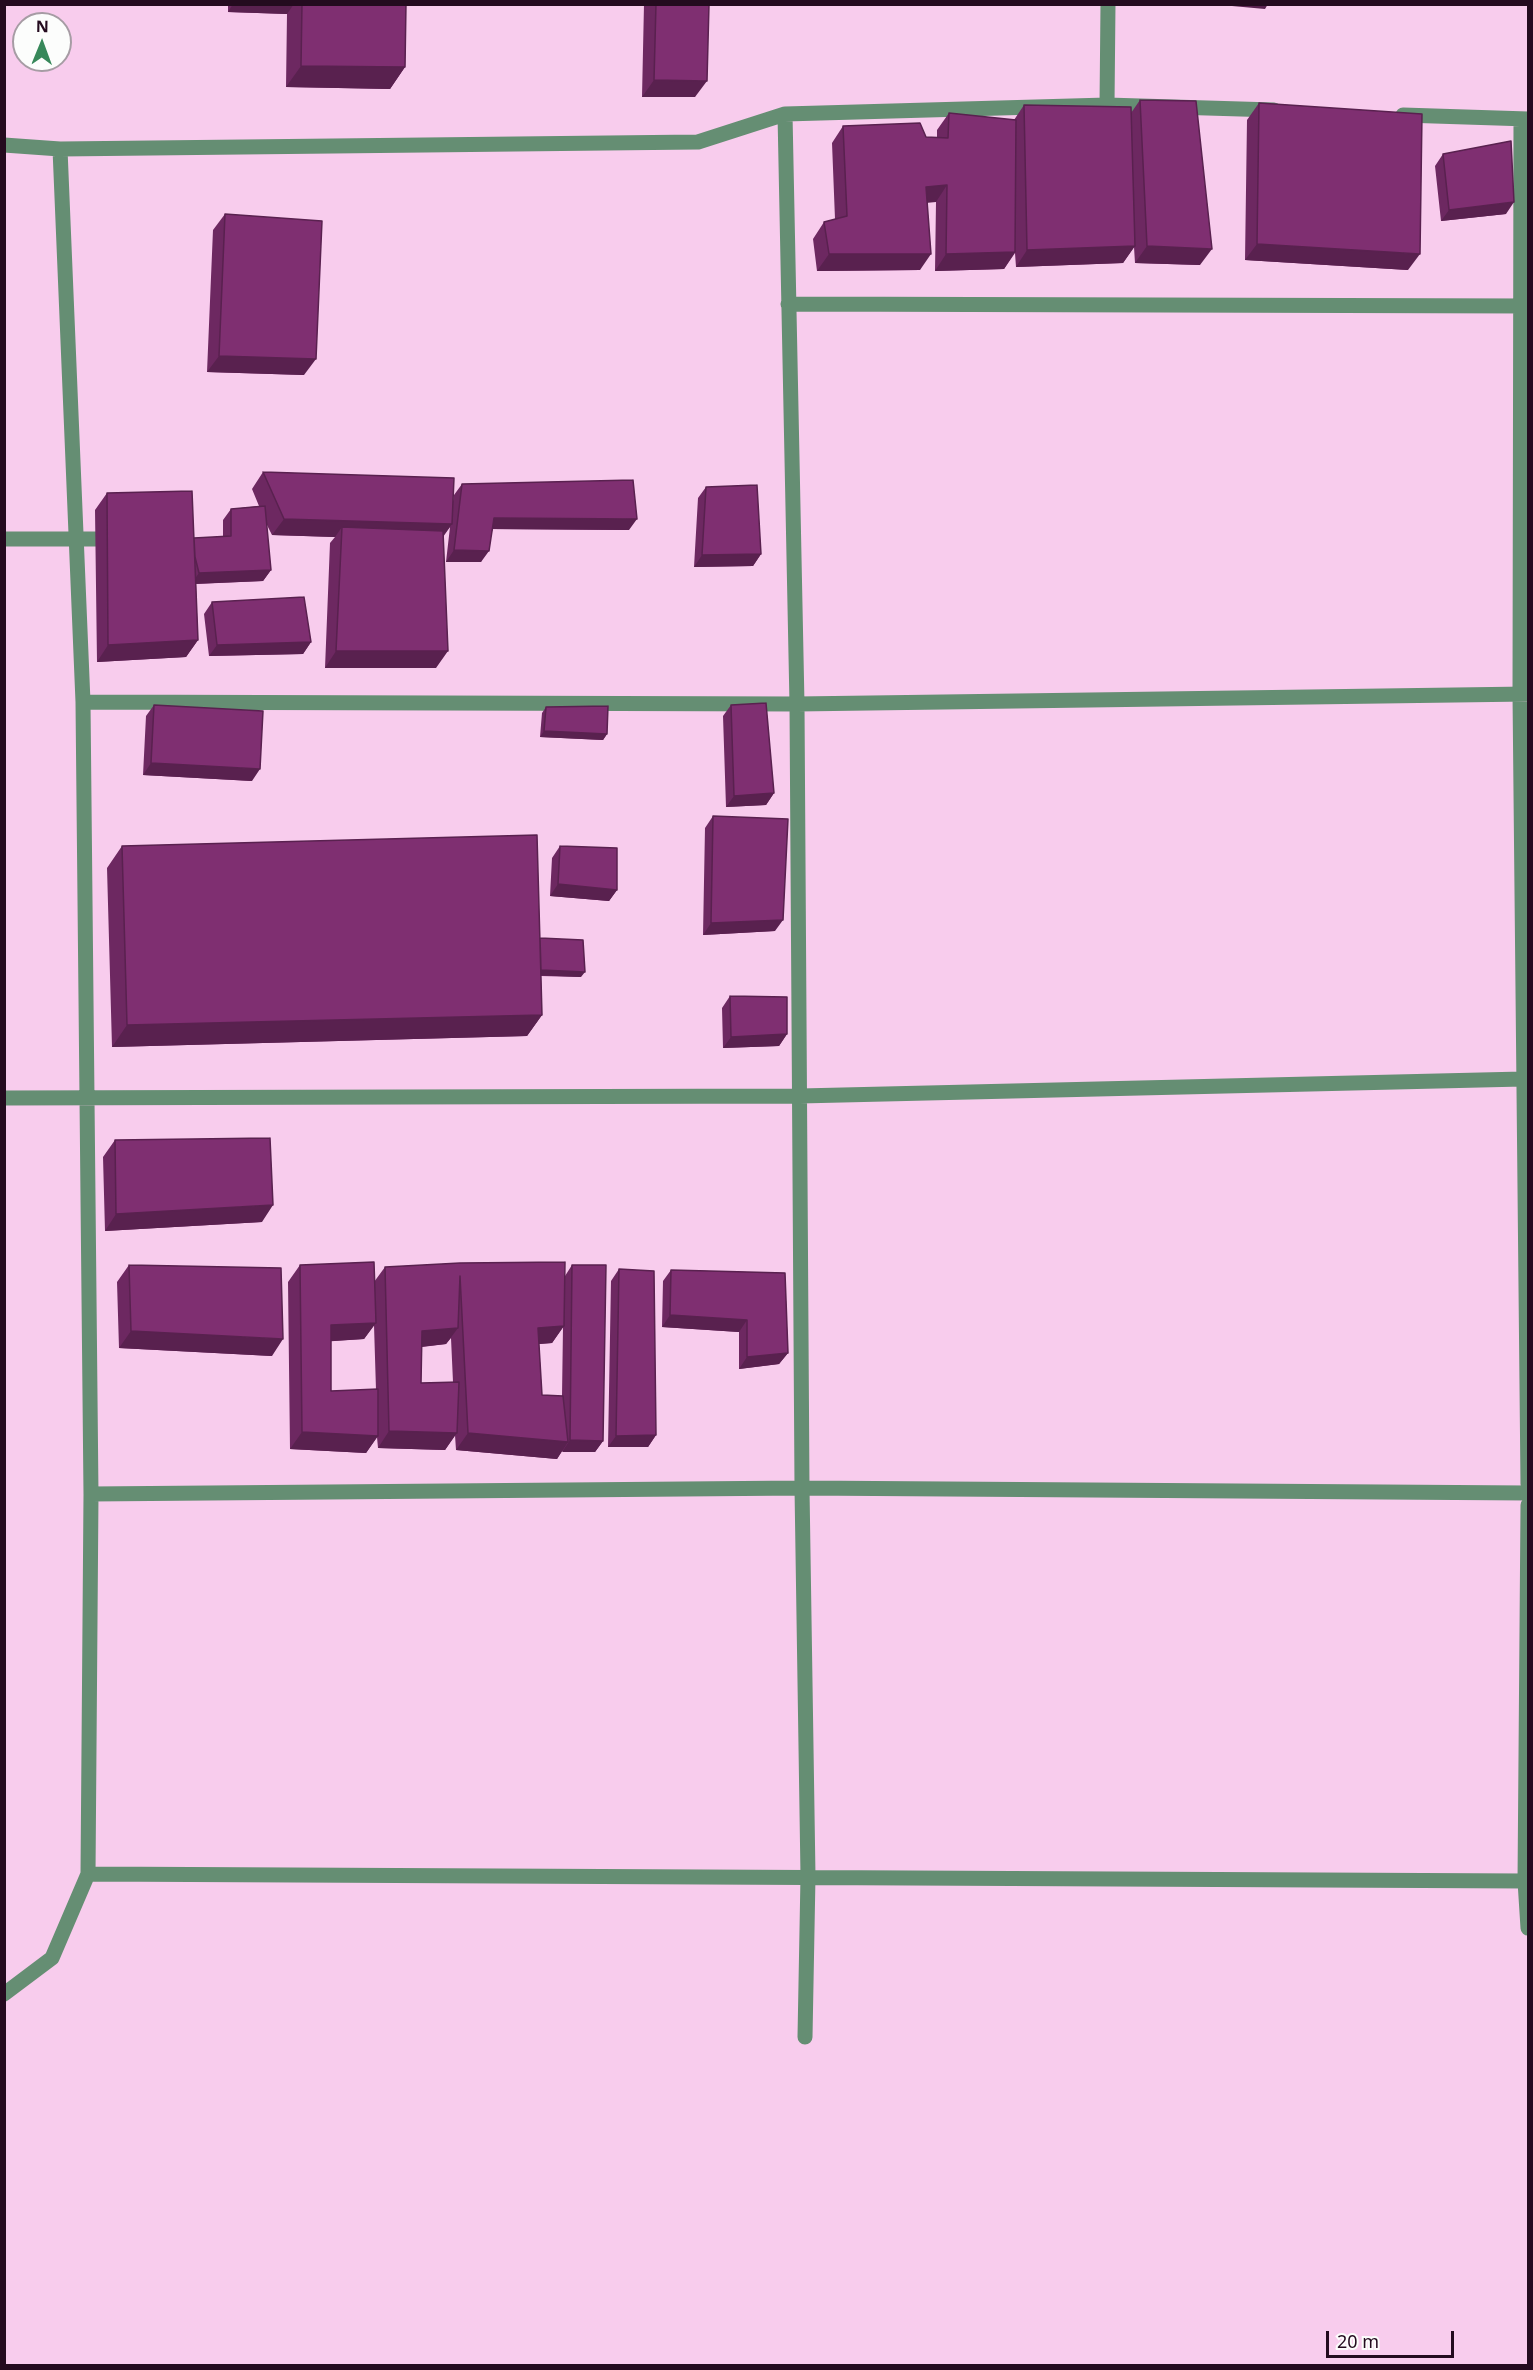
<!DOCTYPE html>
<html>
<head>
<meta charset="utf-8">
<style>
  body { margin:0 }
  #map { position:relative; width:1533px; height:2370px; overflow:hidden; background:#f8cced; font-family:"Noto Sans",sans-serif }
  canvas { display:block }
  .frame { position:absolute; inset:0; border:6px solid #240b1f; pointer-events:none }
  .north { position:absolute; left:12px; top:12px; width:60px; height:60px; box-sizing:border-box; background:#fcfdfc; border:2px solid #a69ca4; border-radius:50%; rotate:1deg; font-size:16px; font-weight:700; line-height:24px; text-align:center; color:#240b1f }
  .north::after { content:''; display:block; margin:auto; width:21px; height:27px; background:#37885a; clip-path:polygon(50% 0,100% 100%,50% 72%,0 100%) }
  .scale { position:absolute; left:1326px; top:2331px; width:128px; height:27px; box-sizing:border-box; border:3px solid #240b1f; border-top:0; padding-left:8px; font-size:18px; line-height:21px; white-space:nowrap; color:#240b1f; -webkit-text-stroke:4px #fcfdfc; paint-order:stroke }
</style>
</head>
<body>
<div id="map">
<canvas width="1533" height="2370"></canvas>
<div class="frame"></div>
<div class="north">N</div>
<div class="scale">20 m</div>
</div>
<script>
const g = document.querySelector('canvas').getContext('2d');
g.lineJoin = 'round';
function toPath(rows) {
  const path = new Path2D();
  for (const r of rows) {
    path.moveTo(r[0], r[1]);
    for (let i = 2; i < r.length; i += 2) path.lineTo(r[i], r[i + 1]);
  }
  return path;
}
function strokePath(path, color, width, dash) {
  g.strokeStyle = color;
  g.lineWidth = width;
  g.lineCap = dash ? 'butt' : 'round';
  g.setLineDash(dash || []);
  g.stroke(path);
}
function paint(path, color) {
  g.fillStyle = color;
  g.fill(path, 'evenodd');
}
const minor = toPath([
  [1107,105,1108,4],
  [785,114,797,704,802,1488,808,1876,805,2037],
  [1403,115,1528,119],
  [1521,119,1520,694,1528,1484],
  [4,145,60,149,698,142,785,114,1107,105,1274,110],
  [788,304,1528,306],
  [4,539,114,539],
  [83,702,797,704,1528,694],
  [4,1098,800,1096,1523,1079],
  [91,1494,802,1488,1528,1493],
  [1528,1505,1525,1881,1528,1928],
  [88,1874,1525,1881],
  [4,1994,52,1958,88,1874,91,1494,83,702,60,149]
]);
const wall = toPath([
  [228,4,406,4,405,67,390,89,286,87,287,14,228,12],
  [644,4,709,4,695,97,642,97],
  [1140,100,1200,265,1135,263,1134,247,1123,263,1016,267,1015,253,1004,269,935,271,936,202,928,202,920,270,817,271,813,239,824,222,835,219,832,143,843,126,926,137,937,138,937,130,949,113,1014,120,1024,105,1131,113],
  [1259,103,1408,270,1245,260,1247,120],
  [1443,154,1506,214,1441,221,1435,166],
  [225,214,304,375,207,372,213,230],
  [263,472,453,501,454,495,462,484,629,530,493,529,481,562,446,562,450,527,443,537,436,668,325,668,330,543,335,537,272,535,266,523,271,570,263,581,196,584,198,640,186,657,97,662,95,510,107,493,194,538,223,537,223,520,231,509,259,506,252,489],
  [706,487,761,554,753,566,694,567,698,498],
  [212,602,311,642,303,654,209,656,204,614],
  [154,705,252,781,143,775,146,716],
  [731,705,774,793,766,805,726,807,723,716],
  [546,707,607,734,603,740,540,737,542,713],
  [713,816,775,931,703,935,705,828],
  [122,846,540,938,581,977,541,976,542,1015,527,1036,112,1047,107,868],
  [560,846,617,890,609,901,550,896,552,858],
  [730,996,787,1034,779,1046,723,1048,722,1008],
  [115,1140,262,1222,105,1231,103,1157],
  [129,1265,272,1356,119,1348,117,1282],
  [300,1265,374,1282,385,1267,565,1276,572,1265,603,1441,595,1452,562,1451,557,1459,456,1450,455,1435,445,1450,378,1448,377,1437,366,1453,290,1449,288,1282],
  [374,1325,376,1390,331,1391,331,1341,364,1339],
  [563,1327,562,1396,542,1395,539,1344,552,1343],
  [451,1338,453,1382,421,1383,422,1347,446,1344],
  [619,1269,656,1435,648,1447,608,1447,611,1281],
  [671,1270,785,1273,788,1353,779,1364,739,1369,739,1332,662,1327,663,1281]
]);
const shadedWall = toPath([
  [104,4,148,4,146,6],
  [233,4,294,4,287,14,228,12],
  [1210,4,1268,4,1265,9],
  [301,66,405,67,390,89,286,87],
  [654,80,707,81,695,97,642,97],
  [947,185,936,202,915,204,926,187],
  [1514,202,1506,214,1441,221,1449,210],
  [1257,244,1420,254,1408,270,1245,260],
  [1135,246,1123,263,1016,267,1027,250],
  [1147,246,1212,249,1200,265,1135,263],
  [1015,252,1004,269,935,271,946,254],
  [829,254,931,254,920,270,817,271],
  [219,356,316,359,304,375,207,372],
  [494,518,637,519,629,530,486,529],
  [284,519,452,524,440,540,342,527,335,537,272,535],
  [454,550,489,551,481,562,446,562],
  [761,554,753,566,694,567,702,555],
  [271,570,263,581,191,584,199,573],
  [198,640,186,657,97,662,108,645],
  [311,642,303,654,209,656,217,645],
  [336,651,448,651,436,668,325,668],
  [544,731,607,734,603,740,540,737],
  [151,763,260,769,252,781,143,775],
  [774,793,766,805,726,807,734,796],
  [558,884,617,890,609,901,550,896],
  [783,920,775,931,703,935,711,923],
  [536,969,585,972,581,977,532,975],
  [542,1015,527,1036,112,1047,127,1025],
  [787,1034,779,1046,723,1048,731,1037],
  [273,1205,262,1222,105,1231,116,1214],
  [670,1315,747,1320,739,1332,662,1327],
  [376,1323,364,1339,320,1342,331,1325],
  [564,1326,552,1343,526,1345,538,1328],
  [458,1328,446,1344,410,1348,422,1331],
  [131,1331,283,1339,272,1356,119,1348],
  [788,1353,779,1364,739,1369,747,1357],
  [389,1431,457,1433,445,1450,378,1448],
  [302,1432,378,1436,366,1453,290,1449],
  [468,1433,568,1442,557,1459,456,1450],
  [656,1435,648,1447,608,1447,616,1436],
  [570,1440,603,1441,595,1452,562,1452]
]);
const building = toPath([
  [302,4,406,4,405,67,301,66,302,4],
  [656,4,709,4,707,81,654,80,656,4],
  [1140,100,1196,101,1212,249,1147,246,1140,100],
  [1259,103,1422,114,1420,254,1257,244,1259,103],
  [1024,105,1131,107,1135,246,1027,250,1024,105],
  [949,113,1016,120,1015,252,946,254,947,185,926,187,931,254,829,254,824,222,847,216,843,126,920,123,926,137,948,138,949,113],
  [1511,141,1514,202,1449,210,1443,154,1511,141],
  [225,214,322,221,316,359,219,356,225,214],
  [263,472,454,478,452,524,284,519,263,472],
  [633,480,637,519,494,518,489,551,454,550,462,484,633,480],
  [757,485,761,554,702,555,706,487,757,485],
  [192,491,198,640,108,645,107,493,192,491],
  [265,506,271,570,199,573,195,557,194,538,231,536,231,509,265,506],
  [342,527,443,531,448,651,336,651,342,527],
  [304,597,311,642,217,645,212,602,304,597],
  [766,703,774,793,734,796,731,705,766,703],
  [154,705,263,711,260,769,151,763,154,705],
  [608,706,607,734,544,731,546,707,608,706],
  [713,816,788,819,783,920,711,923,713,816],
  [537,835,542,1015,127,1025,122,846,537,835],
  [560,846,617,848,617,890,558,884,560,846],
  [540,938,583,940,585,972,541,970,540,938],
  [730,996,787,997,787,1034,731,1037,730,996],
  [270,1138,273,1205,116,1214,115,1140,270,1138],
  [374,1262,376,1323,331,1325,331,1391,378,1389,378,1436,302,1432,300,1265,374,1262],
  [565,1262,564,1326,538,1328,542,1395,563,1396,568,1442,468,1433,460,1276,458,1328,422,1331,421,1383,459,1382,457,1433,389,1431,385,1267,460,1263,565,1262],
  [129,1265,281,1268,283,1339,131,1331,129,1265],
  [572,1265,606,1265,603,1441,570,1440,572,1265],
  [619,1269,654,1271,656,1435,616,1436,619,1269],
  [671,1270,785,1273,788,1353,747,1357,747,1320,670,1315,671,1270]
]);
strokePath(minor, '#658e73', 15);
paint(wall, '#6d2861');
paint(shadedWall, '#59214f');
paint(building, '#7f2f71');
strokePath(building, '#59214f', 1.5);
</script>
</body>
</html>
